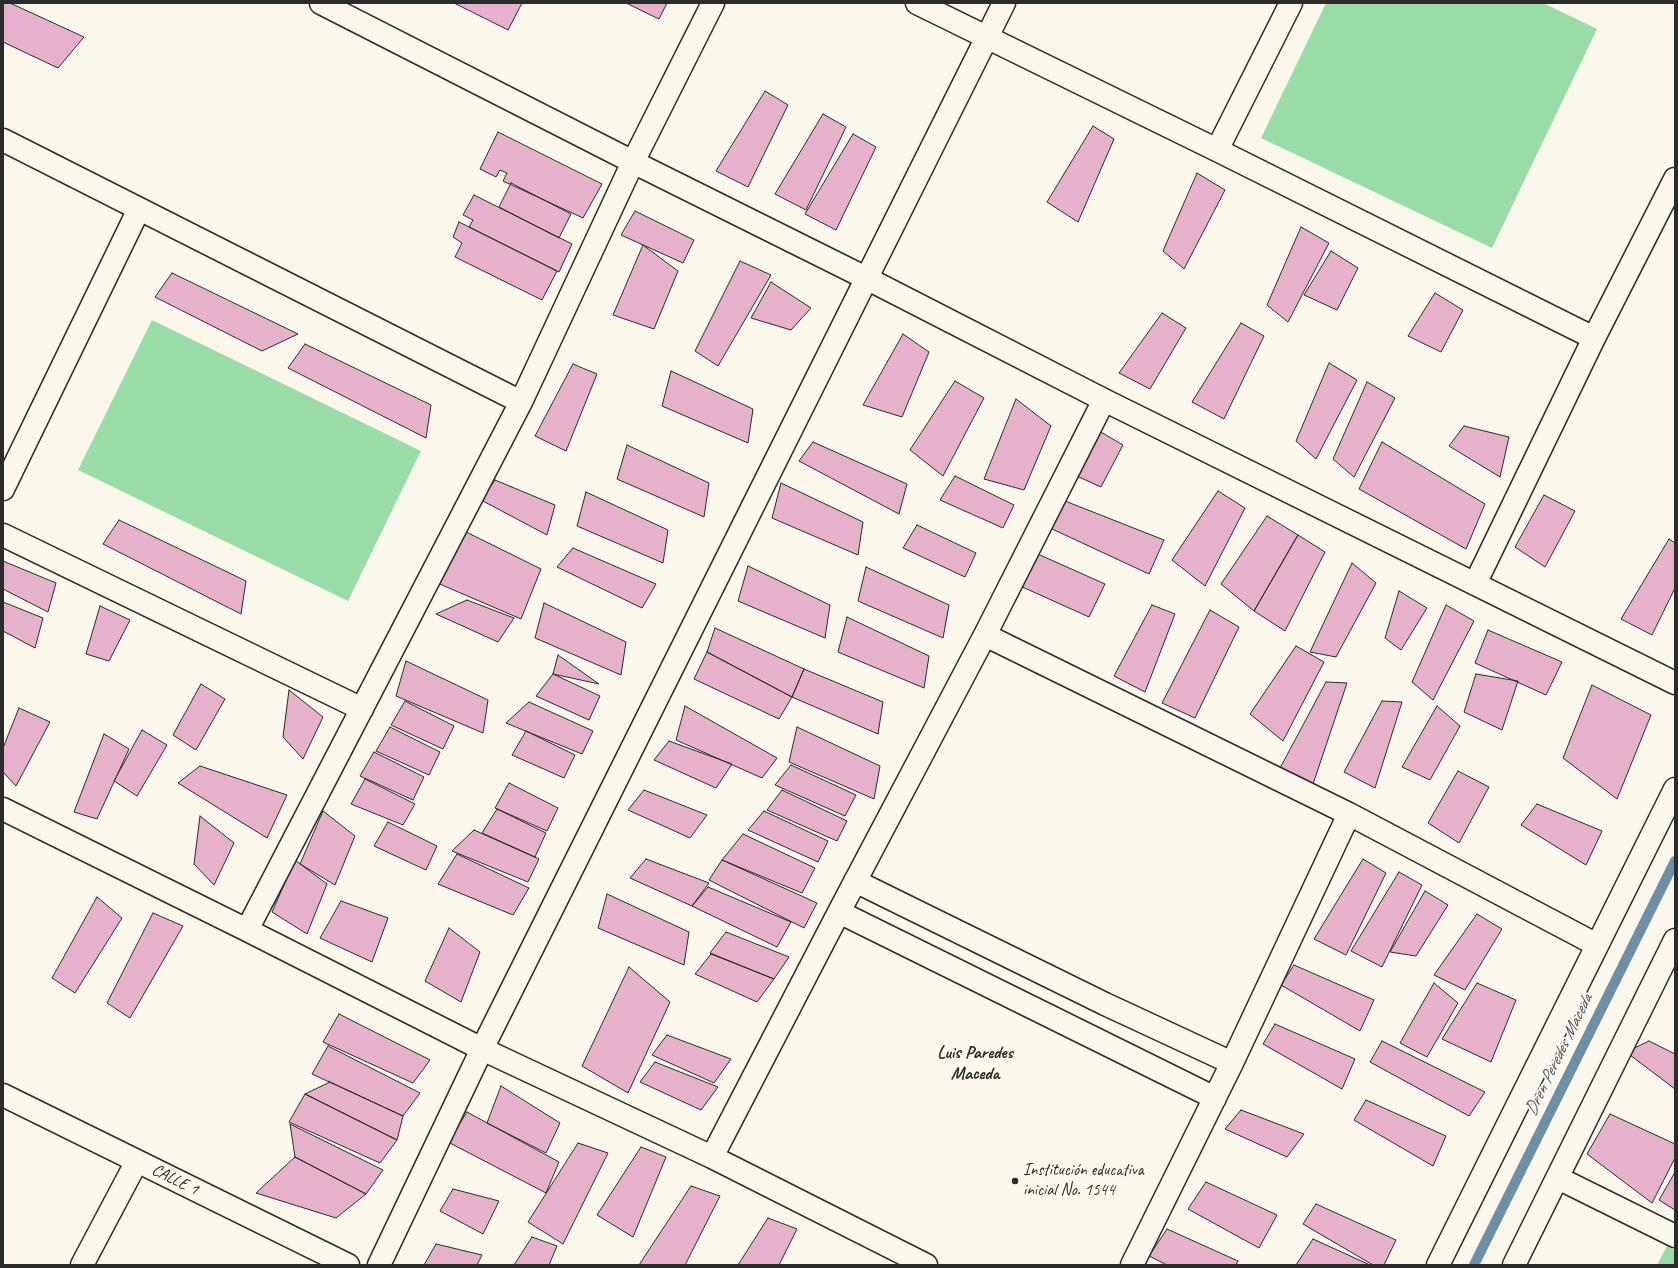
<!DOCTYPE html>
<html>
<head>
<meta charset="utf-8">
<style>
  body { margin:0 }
  #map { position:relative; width:1678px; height:1268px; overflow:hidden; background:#fbf7ec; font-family:Caveat,sans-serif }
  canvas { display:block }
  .frame { position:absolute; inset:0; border:4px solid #2b2b2b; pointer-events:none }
</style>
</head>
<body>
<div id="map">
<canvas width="1678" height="1268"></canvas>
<div class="frame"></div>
</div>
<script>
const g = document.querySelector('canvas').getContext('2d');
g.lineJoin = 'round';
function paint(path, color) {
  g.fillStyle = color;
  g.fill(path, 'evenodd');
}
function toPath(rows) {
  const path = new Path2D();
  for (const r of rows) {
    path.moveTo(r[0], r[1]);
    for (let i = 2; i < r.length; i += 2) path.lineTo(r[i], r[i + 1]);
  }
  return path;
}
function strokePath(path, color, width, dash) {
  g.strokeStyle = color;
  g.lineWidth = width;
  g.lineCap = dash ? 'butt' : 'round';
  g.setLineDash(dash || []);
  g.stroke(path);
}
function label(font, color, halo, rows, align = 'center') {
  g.font = font + ' Caveat,sans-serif';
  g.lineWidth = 4;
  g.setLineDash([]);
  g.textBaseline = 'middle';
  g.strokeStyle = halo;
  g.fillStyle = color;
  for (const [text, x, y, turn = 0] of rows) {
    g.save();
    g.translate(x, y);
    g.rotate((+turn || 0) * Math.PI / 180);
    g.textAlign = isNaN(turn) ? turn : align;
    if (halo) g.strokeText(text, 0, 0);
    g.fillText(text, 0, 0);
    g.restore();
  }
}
const green = toPath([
  [1326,3,1543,3,1597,29,1492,248,1261,138],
  [152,320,421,451,348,601,78,470],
  [1667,1246,1675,1250,1675,1265,1657,1265]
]);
const stream = toPath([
  [1474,1265,1675,861]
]);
const building = toPath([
  [3,3,10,3,84,37,58,68,3,42,3,3],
  [454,3,522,3,508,30,454,3],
  [626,3,667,3,659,19,626,3],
  [765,91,788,105,748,187,716,171,765,91],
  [823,114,846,127,806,210,775,194,823,114],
  [1093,126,1114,139,1078,222,1047,202,1093,126],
  [498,132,602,184,583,218,503,181,507,173,500,170,496,177,480,169,498,132],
  [853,134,876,147,836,230,805,214,853,134],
  [1197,173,1225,190,1184,269,1163,251,1197,173],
  [511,183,571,214,559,238,499,207,511,183],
  [474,195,572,244,559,272,469,227,473,220,463,215,474,195],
  [635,211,694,240,683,263,621,235,635,211],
  [459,222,557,271,542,300,455,257,462,243,453,237,459,222],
  [1301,227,1329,243,1288,322,1267,305,1301,227],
  [643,245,678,271,654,329,613,315,643,245],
  [1331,251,1358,268,1337,310,1304,295,1331,251],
  [740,261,771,275,718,366,695,351,740,261],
  [172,273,298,334,262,351,155,297,172,273],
  [771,282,811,308,791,330,751,318,771,282],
  [1435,293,1463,310,1441,352,1408,336,1435,293],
  [1162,313,1186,328,1150,389,1119,373,1162,313],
  [1241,323,1264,336,1224,419,1192,402,1241,323],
  [903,334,929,352,902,417,863,405,903,334],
  [305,344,431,405,426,438,288,368,305,344],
  [1329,363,1357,380,1316,459,1296,441,1329,363],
  [573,364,597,374,566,451,535,436,573,364],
  [671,371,753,409,748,443,662,406,671,371],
  [955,381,984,398,943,476,910,450,955,381],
  [1367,382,1395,398,1354,477,1333,459,1367,382],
  [1016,399,1051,426,1024,490,984,479,1016,399],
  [1464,426,1509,437,1500,477,1449,446,1464,426],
  [1094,428,1123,445,1101,487,1068,472,1094,428],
  [813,442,907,484,899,514,799,461,813,442],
  [1382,442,1485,504,1466,549,1359,489,1382,442],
  [627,445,709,483,704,517,617,479,627,445],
  [955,476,1014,505,1003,528,940,500,955,476],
  [495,480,555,505,547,535,481,500,495,480],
  [781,483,863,522,858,555,772,518,781,483],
  [1218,491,1245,508,1205,586,1172,560,1218,491],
  [586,492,668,530,663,563,577,526,586,492],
  [1544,495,1575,511,1545,567,1515,547,1544,495],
  [1065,501,1164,540,1149,574,1050,528,1065,501],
  [1267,516,1298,535,1254,611,1221,584,1267,516],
  [119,520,246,581,241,614,103,544,119,520],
  [917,525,976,553,965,577,903,548,917,525],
  [456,527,541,569,521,619,435,582,456,527],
  [1298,535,1325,552,1285,631,1254,611,1298,535],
  [1669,539,1675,543,1675,588,1652,635,1621,619,1669,539],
  [573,548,656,584,642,608,557,567,573,548],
  [1031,551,1105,584,1089,617,1018,585,1031,551],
  [3,561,56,583,48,612,3,589,3,561],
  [1352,563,1376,583,1336,657,1310,652,1352,563],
  [748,566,830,605,825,638,738,601,748,566],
  [866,567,949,605,943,638,858,601,866,567],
  [1399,591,1427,608,1401,650,1385,638,1399,591],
  [467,600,514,618,498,642,436,614,467,600],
  [3,602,43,618,35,648,3,631,3,602],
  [544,603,626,642,621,675,535,638,544,603],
  [1152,605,1175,614,1145,692,1114,676,1152,605],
  [1446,605,1474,621,1433,700,1412,682,1446,605],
  [100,606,130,620,109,661,86,654,100,606],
  [1210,610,1239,627,1195,718,1162,703,1210,610],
  [847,617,929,656,924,688,838,652,847,617],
  [715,628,804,669,792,697,707,652,715,628],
  [1488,630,1562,662,1546,695,1475,663,1488,630],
  [1296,646,1324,662,1283,741,1250,714,1296,646],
  [707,652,792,697,779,719,694,679,707,652],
  [558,655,599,684,553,674,558,655],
  [406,661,488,700,483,733,396,696,406,661],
  [804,669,883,702,878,734,792,697,804,669],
  [553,674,600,696,589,720,536,696,553,674],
  [1476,674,1518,681,1502,730,1464,712,1476,674],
  [1326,682,1347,683,1311,790,1279,770,1326,682],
  [201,684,225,699,196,750,173,735,201,684],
  [1592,685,1651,715,1617,799,1563,758,1592,685],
  [289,690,323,717,303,759,283,737,289,690],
  [405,701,454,726,443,749,391,725,405,701],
  [1382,701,1402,702,1375,788,1344,772,1382,701],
  [529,702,593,731,582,754,506,723,529,702],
  [685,706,777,758,762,778,676,740,685,706],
  [1437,706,1460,726,1430,780,1402,767,1437,706],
  [19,708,50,722,16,786,3,772,3,748,19,708],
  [390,727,440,752,429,775,376,751,390,727],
  [797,727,880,766,874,799,789,762,797,727],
  [142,730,167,745,137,796,114,781,142,730],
  [526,731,575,755,564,778,512,755,526,731],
  [104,734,129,749,97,819,74,812,104,734],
  [669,741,732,764,716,788,654,760,669,741],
  [374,752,424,777,413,800,360,776,374,752],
  [791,765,856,795,845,816,775,785,791,765],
  [200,766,287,795,267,838,178,783,200,766],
  [1458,771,1489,787,1459,843,1428,823,1458,771],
  [365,779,415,804,403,825,351,804,365,779],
  [509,783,558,808,547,831,495,808,509,783],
  [644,790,707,815,690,838,628,810,644,790],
  [782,790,847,821,837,841,767,810,782,790],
  [1537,804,1602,831,1586,865,1521,825,1537,804],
  [497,809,546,833,535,857,482,833,497,809],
  [323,811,355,836,335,885,300,864,323,811],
  [764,811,828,841,818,862,748,830,764,811],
  [200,816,234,843,214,885,194,864,200,816],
  [388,822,437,846,426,870,374,846,388,822],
  [474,830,539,859,528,882,452,851,474,830],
  [743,834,815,868,802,893,722,860,743,834],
  [457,854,529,888,513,915,438,884,457,854],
  [646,859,709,883,692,906,630,878,646,859],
  [1363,859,1386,873,1346,955,1314,939,1363,859],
  [295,860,327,884,307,934,272,912,295,860],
  [722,860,817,903,804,928,709,880,722,860],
  [1399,872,1422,885,1382,967,1351,951,1399,872],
  [708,887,791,922,777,947,692,906,708,887],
  [1425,891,1448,905,1416,956,1390,952,1425,891],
  [607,894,689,932,684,965,598,928,607,894],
  [97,897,122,918,75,993,52,978,97,897],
  [341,901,388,918,372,962,320,938,341,901],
  [153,913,183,926,130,1018,107,1003,153,913],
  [1477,914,1502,929,1465,990,1434,975,1477,914],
  [449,928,480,952,461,1002,425,981,449,928],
  [726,932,789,957,774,979,710,953,726,932],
  [711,954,774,979,757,1002,695,974,711,954],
  [1294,965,1374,1000,1360,1031,1281,985,1294,965],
  [629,967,670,1002,628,1093,582,1066,629,967],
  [1434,983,1458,1003,1427,1057,1400,1043,1434,983],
  [1477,983,1516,1000,1491,1062,1442,1039,1477,983],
  [339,1014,430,1060,413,1083,323,1042,339,1014],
  [1275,1024,1355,1059,1342,1089,1263,1044,1275,1024],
  [667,1035,731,1059,714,1083,652,1055,667,1035],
  [1382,1041,1485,1092,1469,1116,1370,1062,1382,1041],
  [1649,1041,1675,1054,1675,1089,1626,1052,1649,1041],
  [328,1046,420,1093,403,1116,312,1074,328,1046],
  [655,1062,718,1087,701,1110,640,1082,655,1062],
  [330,1082,403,1116,397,1140,305,1094,330,1082],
  [501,1086,560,1123,546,1153,487,1123,501,1086],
  [305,1094,397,1140,380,1163,289,1122,305,1094],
  [1366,1100,1446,1136,1433,1166,1354,1120,1366,1100],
  [1241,1110,1304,1134,1287,1157,1225,1129,1241,1110],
  [467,1112,559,1162,546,1193,448,1142,467,1112],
  [1610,1114,1675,1144,1675,1158,1652,1203,1587,1154,1610,1114],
  [290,1124,383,1170,366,1194,295,1157,290,1124],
  [578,1143,608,1153,563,1244,528,1222,578,1143],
  [641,1147,666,1157,633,1237,597,1215,641,1147],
  [295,1157,366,1194,336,1218,256,1193,295,1157],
  [1675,1172,1675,1210,1659,1200,1675,1172],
  [1206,1182,1277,1215,1259,1248,1188,1209,1206,1182],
  [691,1186,720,1196,685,1265,639,1265,691,1186],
  [453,1189,499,1201,483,1234,440,1211,453,1189],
  [1316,1204,1396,1240,1384,1265,1373,1265,1303,1224,1316,1204],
  [768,1218,797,1229,779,1265,738,1265,768,1218],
  [1167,1229,1238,1261,1236,1265,1167,1265,1149,1256,1167,1229],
  [532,1237,557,1246,549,1265,514,1265,532,1237],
  [1313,1239,1370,1265,1296,1265,1313,1239],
  [436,1244,482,1255,477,1265,424,1265,436,1244]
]);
const minor = toPath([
  [321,3,633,162,866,278,1104,400,1675,683],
  [917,3,1217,150,1594,338],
  [3,140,521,402],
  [1217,150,1291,3],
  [3,489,139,209],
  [3,535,362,709],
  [1475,584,1594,338,1675,179],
  [985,635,1349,814,1597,945],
  [3,809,247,930,482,1049,712,1157,926,1265],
  [855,881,1105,1004,1232,1063],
  [839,912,1215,1098],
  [247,930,521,402,633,162,713,3],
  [3,1095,348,1265],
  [712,1157,839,912,985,635,1104,400],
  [1558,1178,1675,1236],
  [82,1265,137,1161],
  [379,1265,482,1049,1004,3],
  [1132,1265,1232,1063,1349,814],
  [1438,1265,1675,789],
  [1514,1265,1675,940]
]);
const markers = [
  [1015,1181,4,"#2b2b2b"]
];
const poiNames = [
  ["Institución educativa",1023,1171],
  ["inicial No. 1544",1023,1191]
];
const streetNames = [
  ["CALLE 1",175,1180,26]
];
const neighbourhoodNames = [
  ["Luis Paredes",975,1053],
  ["Maceda",975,1074]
];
const waterNames = [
  ["Dren Peredes Maceda",1559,1055,-64]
];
paint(green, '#99dca7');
strokePath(stream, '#6c8fa5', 10);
paint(building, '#e6b1ca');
strokePath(building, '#2b2b2b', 1);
strokePath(minor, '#2b2b2b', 25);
strokePath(minor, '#fbf7ec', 22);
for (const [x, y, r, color] of markers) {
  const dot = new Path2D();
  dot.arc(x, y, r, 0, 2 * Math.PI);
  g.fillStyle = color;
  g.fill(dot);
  strokePath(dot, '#fbf7ec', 1.5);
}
label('17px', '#2b2b2b', '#fbf7ec', poiNames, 'left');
label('17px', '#2b2b2b', '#fbf7ec', streetNames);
label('bold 18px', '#2b2b2b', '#fbf7ec', neighbourhoodNames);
label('italic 18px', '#46545e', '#fbf7ec', waterNames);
</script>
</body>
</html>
